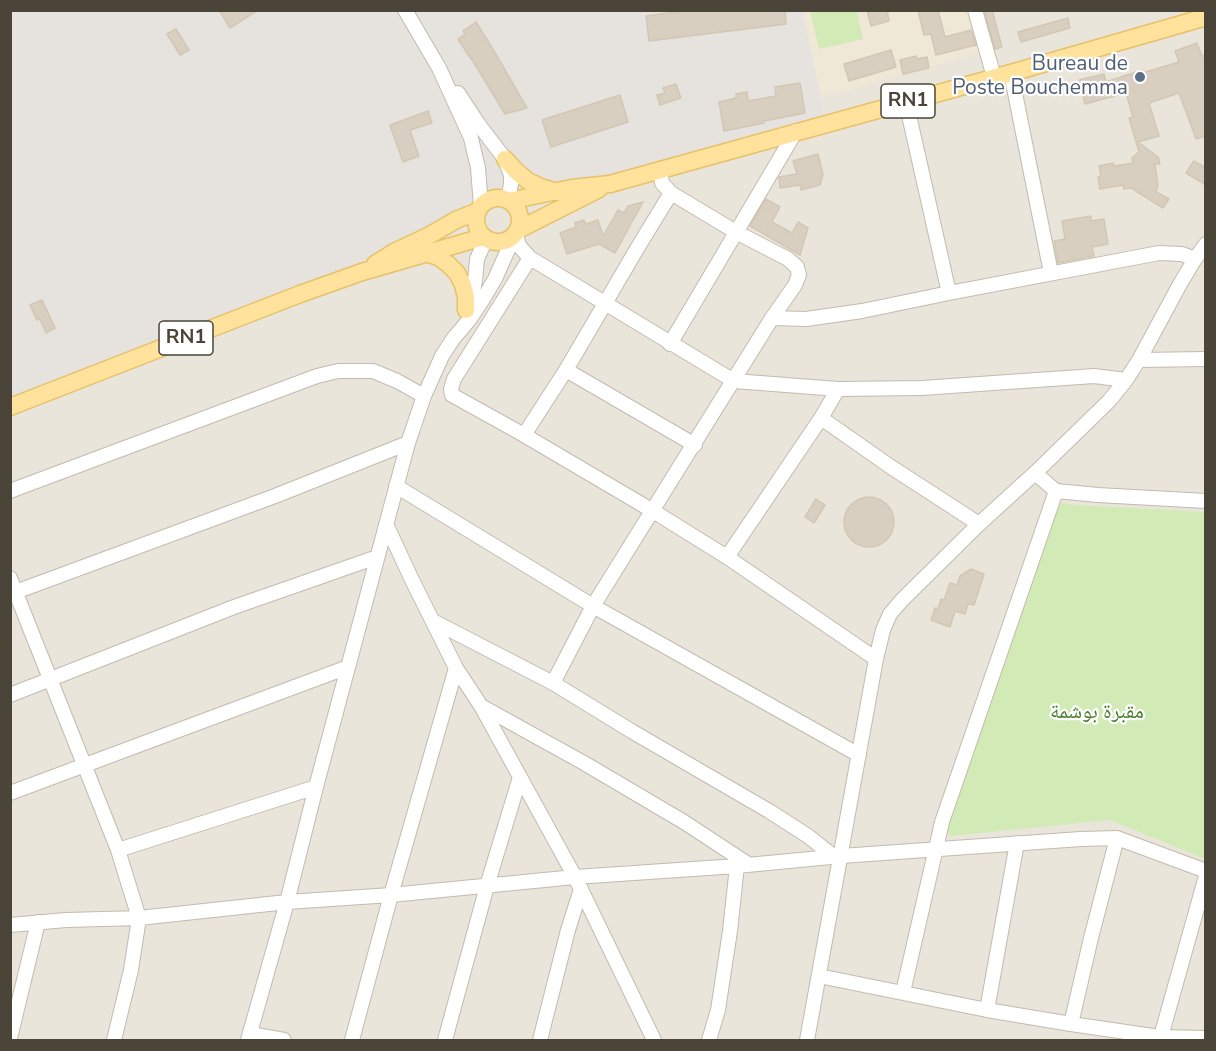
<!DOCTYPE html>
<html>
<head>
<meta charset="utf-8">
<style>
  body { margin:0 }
  #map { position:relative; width:1216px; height:1051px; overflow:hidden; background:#f6f3ec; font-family:"Nunito Sans",sans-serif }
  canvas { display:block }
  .frame { position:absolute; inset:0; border:12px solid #4b4439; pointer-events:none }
</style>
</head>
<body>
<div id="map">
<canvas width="1216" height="1051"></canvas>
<div class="frame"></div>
</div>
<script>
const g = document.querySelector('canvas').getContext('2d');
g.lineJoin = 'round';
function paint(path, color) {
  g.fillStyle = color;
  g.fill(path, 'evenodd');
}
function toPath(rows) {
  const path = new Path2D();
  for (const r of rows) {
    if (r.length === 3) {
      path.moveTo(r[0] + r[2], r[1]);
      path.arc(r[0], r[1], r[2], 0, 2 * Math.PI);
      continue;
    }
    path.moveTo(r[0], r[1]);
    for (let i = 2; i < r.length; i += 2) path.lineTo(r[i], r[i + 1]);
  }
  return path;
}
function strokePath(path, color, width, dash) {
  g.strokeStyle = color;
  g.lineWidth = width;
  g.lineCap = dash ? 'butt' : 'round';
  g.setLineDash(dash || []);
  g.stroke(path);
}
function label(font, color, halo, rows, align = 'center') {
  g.font = font + ' "Nunito Sans","Noto Naskh Arabic",sans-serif';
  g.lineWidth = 4.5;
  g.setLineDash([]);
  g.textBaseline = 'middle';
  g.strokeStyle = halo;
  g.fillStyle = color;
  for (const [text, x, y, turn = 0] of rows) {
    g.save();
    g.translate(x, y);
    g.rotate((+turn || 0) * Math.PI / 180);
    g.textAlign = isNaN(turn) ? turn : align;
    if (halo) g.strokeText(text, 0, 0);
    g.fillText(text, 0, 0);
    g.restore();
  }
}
const residential = toPath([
  [803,11,1205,11,1205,1040,11,1040,10,399,451,220,465,206,478,197,501,191,542,191,825,118]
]);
const industrial = toPath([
  [10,11,803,11,825,118,655,166,542,191,501,191,478,197,465,206,451,220,374,258,281,297,11,399]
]);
const education = toPath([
  [803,11,968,11,980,53,821,97]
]);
const green = toPath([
  [810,11,857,11,863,39,819,49],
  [1059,503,1076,505,1205,512,1205,859,1110,820,950,836,944,825]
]);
const building = toPath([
  [219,10,258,10,230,28,219,10],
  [691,10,785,10,786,24,649,41,646,16,691,10],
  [867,10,887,10,889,21,871,26,867,10],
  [918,10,938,10,945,37,971,30,976,45,936,55,931,34,924,35,918,10],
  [984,10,992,10,1002,47,995,49,984,10],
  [1068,18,1070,28,1021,42,1018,32,1068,18],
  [476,22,494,51,527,108,505,114,471,58,471,59,458,39,465,34,463,31,476,22],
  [176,29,189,50,180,55,167,34,176,29],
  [1197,43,1202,56,1206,55,1206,136,1196,139,1179,93,1149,103,1159,136,1138,142,1158,157,1160,164,1155,164,1158,186,1156,192,1169,199,1163,208,1131,188,1124,189,1123,185,1100,189,1098,177,1101,176,1099,166,1113,163,1114,166,1133,163,1132,158,1139,152,1129,118,1133,117,1126,93,1085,104,1079,80,1104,74,1106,82,1142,70,1142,73,1179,62,1175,51,1197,43],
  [891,50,896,67,849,81,844,64,891,50],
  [916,56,917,59,927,57,929,68,903,74,900,60,916,56],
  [800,83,805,113,764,121,764,123,724,131,719,102,736,98,736,94,747,92,748,101,776,96,775,87,800,83],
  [676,84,681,98,660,105,657,95,665,93,663,88,676,84],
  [620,95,628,122,551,147,542,120,620,95],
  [428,111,432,123,410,130,419,156,403,162,390,125,428,111],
  [818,154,823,174,820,185,801,190,800,185,780,188,779,177,797,174,793,161,818,154],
  [1194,161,1206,168,1206,185,1186,173,1194,161],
  [766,199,780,207,772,222,792,233,798,222,808,228,800,255,750,226,766,199],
  [643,202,615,253,599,244,567,254,560,233,576,227,575,223,584,220,586,224,598,220,603,236,618,210,624,213,628,206,643,202],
  [1091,216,1091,221,1104,219,1108,244,1092,247,1094,256,1058,263,1054,241,1065,239,1062,221,1091,216],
  [42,300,55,328,46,333,40,319,37,320,30,305,42,300],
  [869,522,25],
  [816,499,825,505,814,523,805,517,816,499],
  [971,569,984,574,974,605,968,604,965,614,955,611,950,627,931,620,935,608,938,609,941,599,944,600,950,583,957,585,960,576,971,569]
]);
const minor = toPath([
  [405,10,439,68,471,138,478,168,481,206],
  [975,10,994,77],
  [1011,73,1051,273],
  [458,93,479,125,505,159,511,175,511,184,508,200],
  [906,102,949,293],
  [517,232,517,240,520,247,530,258,734,381,838,389,922,388,1094,376,1126,380],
  [530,258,454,379,451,389,452,395,524,435,653,511,727,557,876,659],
  [467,307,472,295,475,281,477,259,486,239],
  [772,318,806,319,862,311,949,293,1159,253,1182,254,1195,259],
  [670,344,796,131],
  [1139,360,1206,359],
  [566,370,695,445],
  [821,418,891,467,979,524],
  [524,435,566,370,638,247,671,193],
  [1035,473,1056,491,1098,495,1206,501],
  [396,486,593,606,859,755],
  [10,491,317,376,338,371,373,371,397,381,424,396],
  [386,524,412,580,456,668,481,706,575,877,654,1040],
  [727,557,821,418,838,389],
  [10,578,118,850,139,918,131,970,114,1040],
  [10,594,275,496,408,443],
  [433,621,553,683,633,732,769,811,808,836,833,856],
  [553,683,593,606,772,318,795,285,799,275,797,267,788,259,736,232,671,193,662,183,660,170],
  [10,695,234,607,377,557],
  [481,706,584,763,684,822,748,864],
  [10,793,348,667],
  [118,850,316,787],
  [10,925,66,920,139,918,287,902,391,895,575,877,737,866,841,856,1081,839,1117,838,1206,871],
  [819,976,987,1010,1071,1024,1160,1037,1206,1038],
  [903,992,942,822,1056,491],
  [987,1010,1017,843],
  [1071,1024,1091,938,1117,838],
  [250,1034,284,1040],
  [10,1038,38,922],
  [248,1040,287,902,316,787,408,443,424,396,442,356,453,339,469,320,483,299,495,279,515,234],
  [352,1040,391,895,456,668],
  [445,1040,487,886,520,777],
  [540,1040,568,930,581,889],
  [709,1040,718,1010,730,931,737,866],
  [807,1040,876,659,883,630,890,614,902,600,979,524,1035,473,1109,401,1126,380,1139,360,1180,284,1195,259,1206,244],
  [1160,1040,1206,876]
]);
const major = toPath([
  [505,159,516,171,528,181,543,188,558,192],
  [498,220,22],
  [509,201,572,188,610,184,1011,73,1206,17],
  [518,230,599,189],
  [426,253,438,257,448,264,457,273,463,285,466,297,466,310],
  [375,264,394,252,430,235,456,220,478,211],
  [10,407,300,294,362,272,483,237]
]);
const markers = [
  [1140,77,6,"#5c6f8a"]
];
const shields = [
  [908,101,54],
  [186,338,54]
];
const shieldNames = [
  ["RN1",908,101],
  ["RN1",186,338]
];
const serviceNames = [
  ["Bureau de",1128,65],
  ["Poste Bouchemma",1128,89]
];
const parkNames = [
  ["مقبرة بوشمة",1097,713]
];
paint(residential, '#eae5da');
paint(industrial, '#e6e2dd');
paint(education, '#efe8d6');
paint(green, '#d2eab5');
paint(building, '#d8cfc1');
strokePath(building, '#d3c7b4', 1.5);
strokePath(minor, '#c2bbae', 16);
strokePath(major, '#e6c16a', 19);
strokePath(minor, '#fff', 14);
strokePath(major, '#ffe39c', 16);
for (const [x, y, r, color] of markers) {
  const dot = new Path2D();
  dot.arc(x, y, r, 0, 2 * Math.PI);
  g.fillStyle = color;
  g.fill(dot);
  strokePath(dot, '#fff', 2);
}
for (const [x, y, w] of shields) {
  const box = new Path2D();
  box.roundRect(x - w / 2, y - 17, w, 34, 4.5);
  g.fillStyle = '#fff';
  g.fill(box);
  strokePath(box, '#4b4439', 1.5);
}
label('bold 20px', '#4b4439', null, shieldNames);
label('21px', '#4e5e75', '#fff', serviceNames, 'right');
label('21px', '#4a7f2a', '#fff', parkNames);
</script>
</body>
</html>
